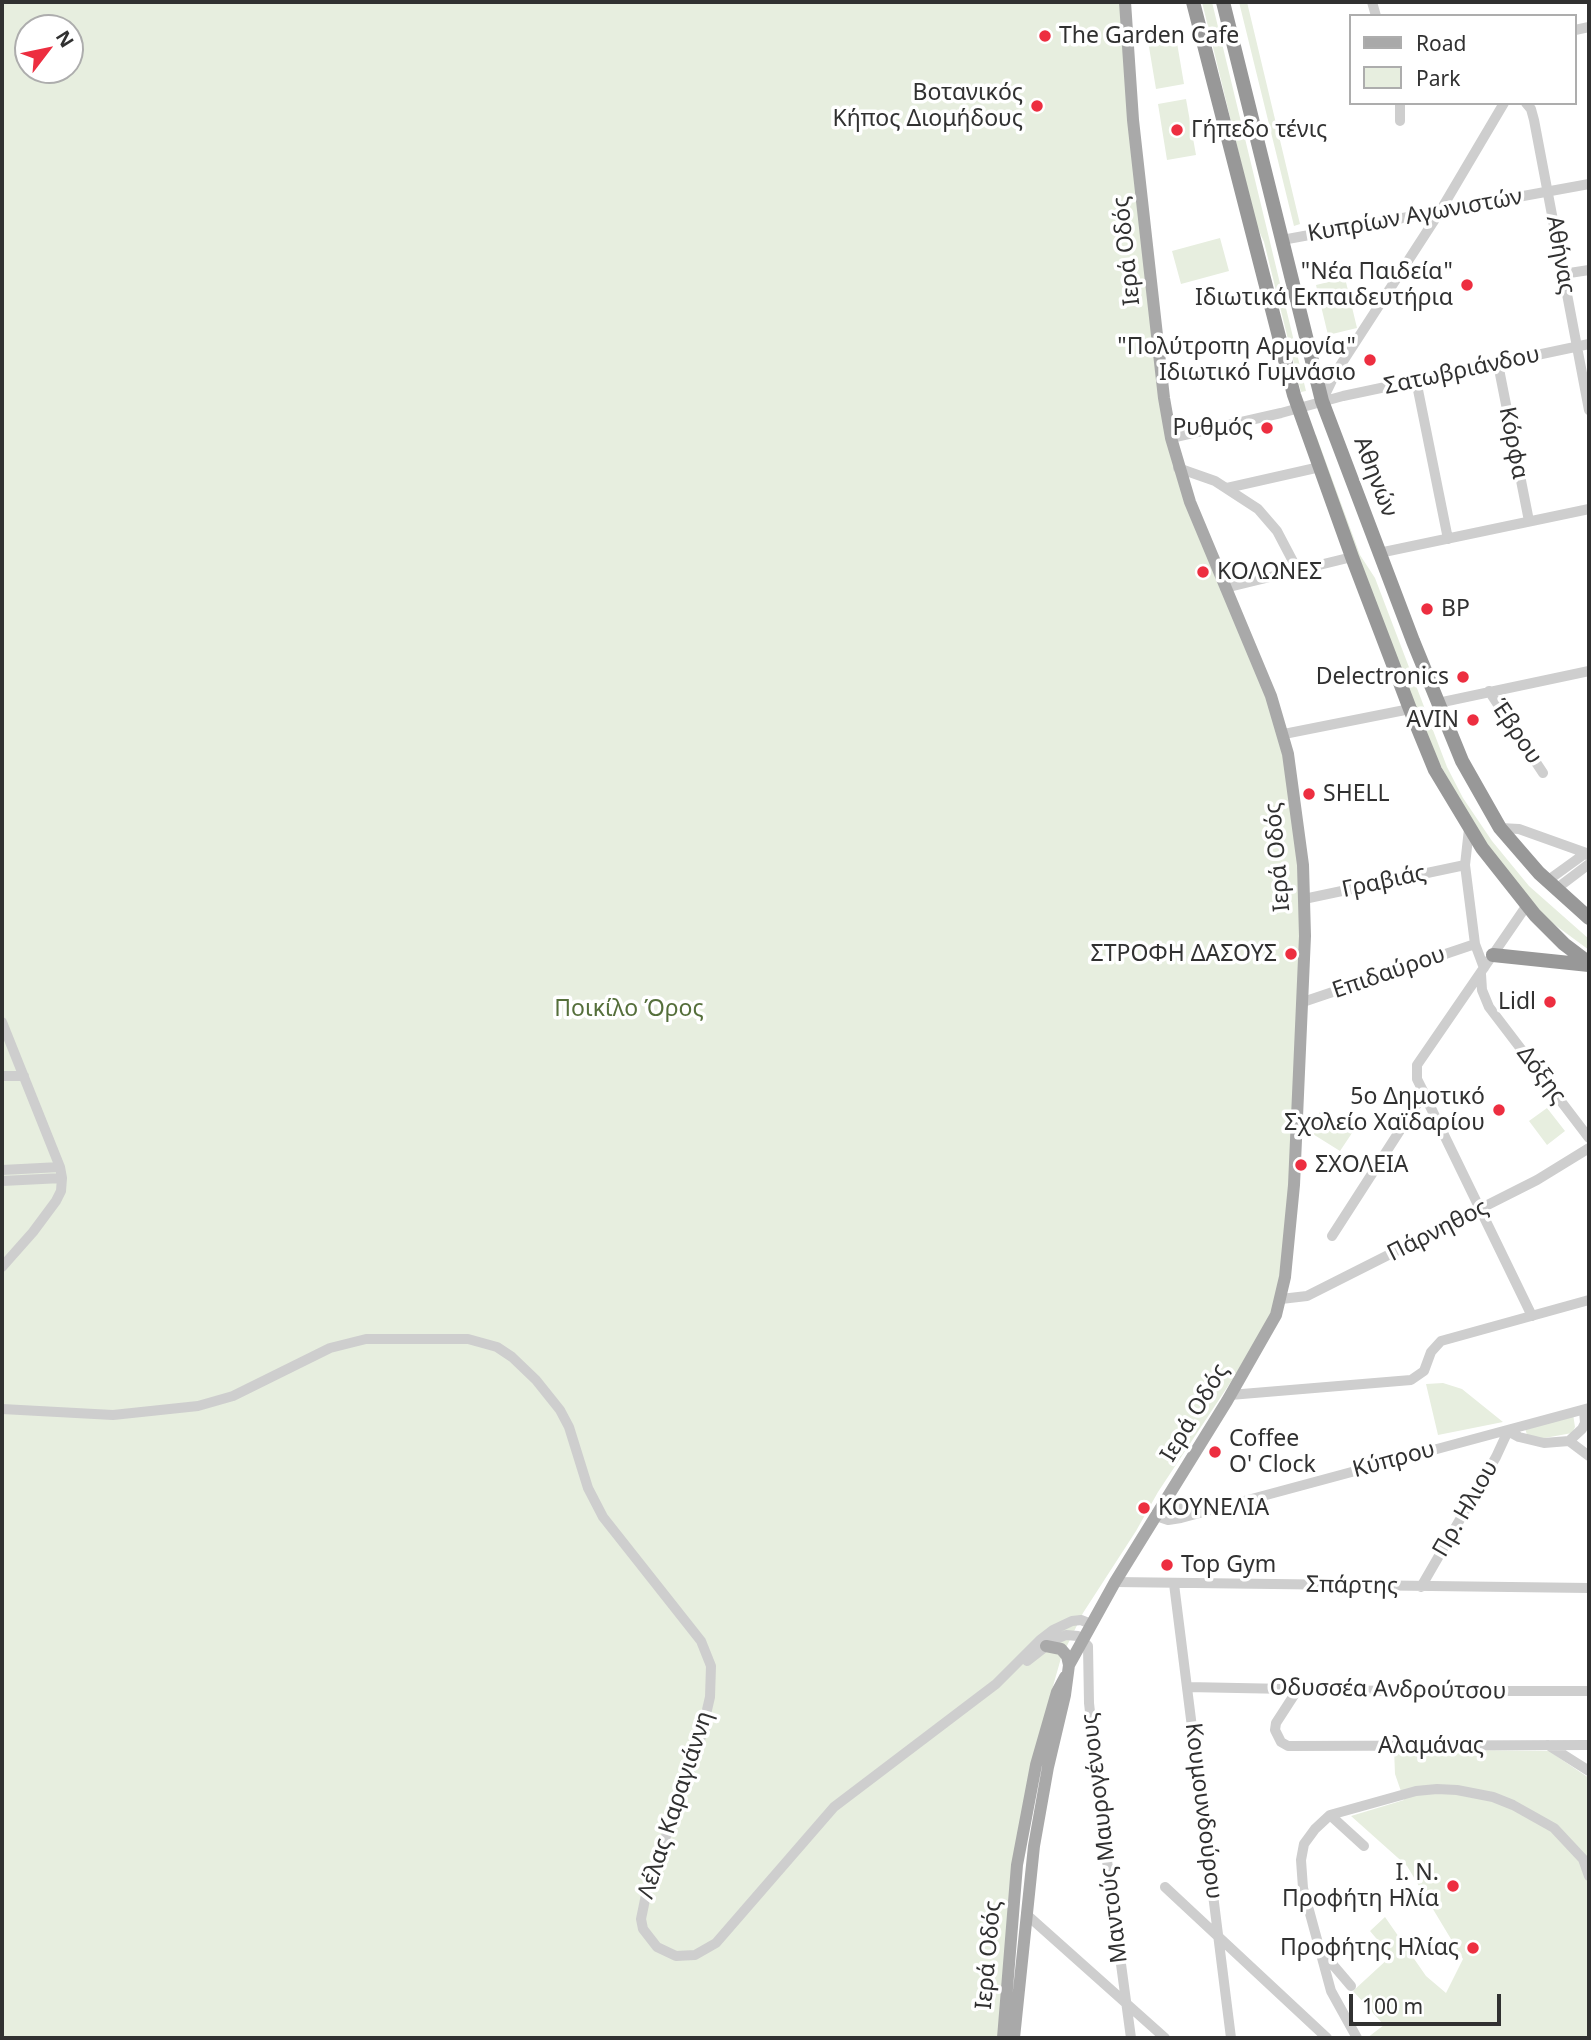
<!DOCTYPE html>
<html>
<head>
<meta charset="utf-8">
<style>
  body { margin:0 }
  #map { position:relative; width:1591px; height:2040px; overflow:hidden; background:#fff; font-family:"Noto Sans",sans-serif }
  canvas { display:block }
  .frame { position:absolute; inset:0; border:4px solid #313131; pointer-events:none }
  .legend { position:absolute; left:1349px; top:14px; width:228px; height:91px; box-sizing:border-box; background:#fff; border:2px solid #adadad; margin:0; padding:9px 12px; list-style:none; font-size:21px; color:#313131 }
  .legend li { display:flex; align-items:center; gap:14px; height:35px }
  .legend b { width:35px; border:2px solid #adadad }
  .north { position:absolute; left:14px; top:14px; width:70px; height:70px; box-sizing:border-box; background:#fff; border:2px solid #adadad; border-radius:50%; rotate:58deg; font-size:19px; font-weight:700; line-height:28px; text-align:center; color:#313131 }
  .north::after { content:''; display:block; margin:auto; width:24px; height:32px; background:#ed2e40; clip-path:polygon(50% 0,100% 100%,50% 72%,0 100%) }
  .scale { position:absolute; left:1349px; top:1994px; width:152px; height:32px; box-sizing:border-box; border:4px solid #313131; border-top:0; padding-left:9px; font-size:21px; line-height:24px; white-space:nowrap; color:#313131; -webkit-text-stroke:5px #fff; paint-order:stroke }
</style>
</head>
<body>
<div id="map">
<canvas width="1591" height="2040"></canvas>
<div class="frame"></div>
<ul class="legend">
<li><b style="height:9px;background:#a9a9a9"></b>Road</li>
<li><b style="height:19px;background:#e7eedf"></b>Park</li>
</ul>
<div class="north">N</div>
<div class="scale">100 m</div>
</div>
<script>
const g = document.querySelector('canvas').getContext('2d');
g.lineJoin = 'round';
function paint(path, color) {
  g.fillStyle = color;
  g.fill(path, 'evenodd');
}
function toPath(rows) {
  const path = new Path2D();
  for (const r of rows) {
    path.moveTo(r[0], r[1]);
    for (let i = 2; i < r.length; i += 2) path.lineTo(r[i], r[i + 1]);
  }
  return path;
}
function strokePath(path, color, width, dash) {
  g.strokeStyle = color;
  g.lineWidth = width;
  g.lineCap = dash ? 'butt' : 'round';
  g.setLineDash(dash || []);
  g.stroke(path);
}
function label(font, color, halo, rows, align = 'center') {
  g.font = font + ' "Noto Sans",sans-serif';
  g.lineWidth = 7;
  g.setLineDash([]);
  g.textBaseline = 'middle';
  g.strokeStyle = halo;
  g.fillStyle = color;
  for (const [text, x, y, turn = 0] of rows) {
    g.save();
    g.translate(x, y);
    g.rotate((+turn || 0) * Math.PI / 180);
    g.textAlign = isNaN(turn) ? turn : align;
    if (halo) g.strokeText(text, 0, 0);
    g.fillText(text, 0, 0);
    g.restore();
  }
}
const green = toPath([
  [2,2,1125,2,1171,438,1284,734,1305,936,1281,1299,1234,1377,1158,1492,1136,1531,1083,1613,1061,1658,1038,1739,1000,2038,2,2038],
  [28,28,70,28,70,70,28,70],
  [1202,2,1212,2,1306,391,1301,392,1264,242,1256,224],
  [1239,2,1247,2,1300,224,1294,226],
  [1176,37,1184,84,1156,89,1148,41],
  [1186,99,1196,155,1167,160,1158,104],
  [1220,238,1229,271,1181,284,1172,251],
  [1345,278,1357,328,1328,335,1316,285],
  [1316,435,1360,555,1375,578,1447,767,1463,798,1492,841,1529,886,1589,939,1589,950,1547,919,1504,867,1477,830,1442,768,1413,707,1312,436],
  [1547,1108,1565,1131,1547,1145,1529,1121],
  [1320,1112,1352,1133,1340,1151,1308,1131],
  [1443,1383,1462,1389,1503,1422,1438,1435,1426,1384],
  [1573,1414,1575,1427,1572,1433,1539,1439,1527,1435,1525,1428],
  [1394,1749,1549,1751,1589,1778,1589,2038,1367,2038,1384,2025,1353,1991,1391,1956,1370,1931,1385,1917,1426,1976,1446,1993,1463,1959,1407,1866,1351,1816,1404,1800,1395,1774]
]);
const minor = toPath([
  [1372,2,1376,16],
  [1575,30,1589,27],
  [1526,103,1531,109,1534,120,1589,410],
  [1400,121,1400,103],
  [1282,240,1589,184],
  [1563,274,1589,270],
  [1498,364,1529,521],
  [1416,380,1448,539],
  [1322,401,1336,372,1439,213,1504,103],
  [1171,438,1281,413,1343,396,1589,344],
  [1178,468,1215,481,1258,509,1277,531,1298,571],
  [1227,488,1320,467],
  [1379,553,1589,509],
  [1225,588,1352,557],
  [1489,691,1543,773],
  [1438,703,1589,671],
  [1284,734,1410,709],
  [1500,828,1519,829,1589,854],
  [1469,829,1465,865,1475,944,1484,968],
  [1547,881,1583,855,1589,854],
  [1556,889,1589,864],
  [1304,899,1465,865],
  [1481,974,1482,990,1489,1007,1589,1138],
  [1303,1002,1475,944],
  [2,1022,60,1167,62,1178,61,1191,56,1201,33,1232,2,1267],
  [2,1076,24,1076],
  [1429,1104,1532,1316],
  [2,1170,60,1167],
  [2,1181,62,1178],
  [1332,1236,1424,1093,1417,1079,1417,1065,1527,905],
  [1281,1299,1307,1296,1537,1180,1589,1148],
  [1230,1395,1411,1380,1424,1371,1431,1352,1441,1341,1589,1300],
  [2,1409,113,1415,198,1406,233,1396,330,1348,366,1339,468,1339,497,1347,512,1357,536,1380,560,1410,569,1427,588,1488,603,1517,701,1641,711,1666,710,1697,700,1740,647,1890,641,1919,643,1929,657,1947,676,1956,695,1955,716,1943,834,1807,996,1684,1040,1640,1053,1630,1072,1621,1081,1620,1091,1624],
  [1508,1431,1519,1437,1544,1443,1569,1441,1582,1429,1585,1423,1584,1410],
  [1569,1441,1589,1456],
  [1167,1497,1182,1509,1195,1511],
  [1156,1516,1168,1520,1181,1518,1589,1408],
  [1115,1582,1589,1588],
  [1174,1584,1231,2038],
  [1421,1587,1496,1457,1508,1431],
  [1027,1661,1054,1640,1066,1635,1078,1636,1088,1646,1089,1703,1103,1831,1131,2038],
  [1187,1687,1389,1691,1589,1691],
  [1298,1689,1276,1723,1275,1730,1281,1742,1288,1746,1589,1745],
  [1548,1745,1589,1771],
  [1330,1815,1364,1846],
  [1165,1887,1327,2038],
  [1026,1914,1165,2038],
  [1322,1952,1351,1986],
  [1357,2038,1331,1991,1303,1888,1301,1860,1304,1844,1315,1829,1330,1815,1416,1791,1437,1789,1457,1790,1493,1797,1513,1805,1554,1828,1583,1859,1589,1876]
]);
const major = toPath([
  [1046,1646,1061,1649,1067,1656,1069,1665],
  [1003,2038,1017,1865,1036,1765,1057,1692,1065,1677],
  [1014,2038,1034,1846,1048,1767,1065,1695,1069,1665,1115,1582,1227,1401,1276,1315,1285,1277,1294,1185,1305,936,1303,865,1288,754,1271,696,1190,502,1171,438,1164,398,1133,120,1125,2]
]);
const highway = toPath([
  [1193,2,1294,395,1352,557,1410,709,1435,770,1482,848,1535,915,1564,944,1589,963],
  [1223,2,1322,401,1413,641,1462,761,1500,828,1539,873,1589,918],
  [1493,955,1589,965]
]);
const markers = [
  [1045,36,7,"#ed2e40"],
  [1037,106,7,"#ed2e40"],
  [1177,130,7,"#ed2e40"],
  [1467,285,7,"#ed2e40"],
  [1370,360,7,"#ed2e40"],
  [1267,428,7,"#ed2e40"],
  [1203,572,7,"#ed2e40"],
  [1427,609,7,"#ed2e40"],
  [1463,677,7,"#ed2e40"],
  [1473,720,7,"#ed2e40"],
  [1309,794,7,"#ed2e40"],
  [1291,954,7,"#ed2e40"],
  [1550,1002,7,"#ed2e40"],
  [1499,1110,7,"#ed2e40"],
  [1301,1165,7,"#ed2e40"],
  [1215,1452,7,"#ed2e40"],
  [1144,1508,7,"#ed2e40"],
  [1167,1565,7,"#ed2e40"],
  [1453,1886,7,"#ed2e40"],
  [1473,1948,7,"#ed2e40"]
];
const poiNames = [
  ["The Garden Cafe",1059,36,"left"],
  ["Βοτανικός",1023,93],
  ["Κήπος Διομήδους",1023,119],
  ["Γήπεδο τένις",1191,130,"left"],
  ["\"Νέα Παιδεία\"",1453,272],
  ["Ιδιωτικά Εκπαιδευτήρια",1453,298],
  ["\"Πολύτροπη Αρμονία\"",1356,347],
  ["Ιδιωτικό Γυμνάσιο",1356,373],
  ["Ρυθμός",1253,428],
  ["ΚΟΛΩΝΕΣ",1217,572,"left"],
  ["BP",1441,609,"left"],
  ["Delectronics",1449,677],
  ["AVIN",1459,720],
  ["SHELL",1323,794,"left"],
  ["ΣΤΡΟΦΗ ΔΑΣΟΥΣ",1277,954],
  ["Lidl",1536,1002],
  ["5ο Δημοτικό",1485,1097],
  ["Σχολείο Χαϊδαρίου",1485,1123],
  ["ΣΧΟΛΕΙΑ",1315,1165,"left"],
  ["Coffee",1229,1439,"left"],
  ["O' Clock",1229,1465,"left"],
  ["ΚΟΥΝΕΛΙΑ",1158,1508,"left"],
  ["Top Gym",1181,1565,"left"],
  ["Ι. Ν.",1439,1873],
  ["Προφήτη Ηλία",1439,1899],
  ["Προφήτης Ηλίας",1459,1948]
];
const streetNames = [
  ["Κυπρίων Αγωνιστών",1415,216,-10],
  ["Ιερά Οδός",1127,251,-96],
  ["Αθήνας",1560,255,80],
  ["Σατωβριάνδου",1462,371,-12],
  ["Κόρφα",1513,443,79],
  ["Αθηνών",1375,477,69],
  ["Έβρου",1516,732,56],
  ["Ιερά Οδός",1278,857,-95],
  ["Γραβιάς",1384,882,-12],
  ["Επιδαύρου",1389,973,-19],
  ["Δόξης",1541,1075,53],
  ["Πάρνηθος",1438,1231,-27],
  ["Ιερά Οδός",1195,1413,-59],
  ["Κύπρου",1394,1460,-15],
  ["Πρ. Ηλιου",1466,1509,-60],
  ["Σπάρτης",1352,1586,1],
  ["Οδυσσέα Ανδρούτσου",1388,1690,1],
  ["Αλαμάνας",1431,1746],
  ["Λέλας Καραγιάννη",676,1805,-72],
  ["Κουμουνδούρου",1203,1811,83],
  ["Μαντούς Μαυρογένους",1105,1838,-97],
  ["Ιερά Οδός",989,1955,-85]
];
const parkNames = [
  ["Ποικίλο Όρος",629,1009]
];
paint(green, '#e7eedf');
strokePath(minor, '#cecece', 10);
strokePath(major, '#a9a9a9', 12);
strokePath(highway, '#989898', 14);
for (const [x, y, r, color] of markers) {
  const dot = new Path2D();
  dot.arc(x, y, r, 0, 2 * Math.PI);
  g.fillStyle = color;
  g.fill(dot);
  strokePath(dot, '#fff', 2.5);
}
label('23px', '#313131', '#fff', poiNames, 'right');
label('23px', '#313131', '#fff', streetNames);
label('23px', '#556f3b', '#fff', parkNames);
</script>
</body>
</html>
